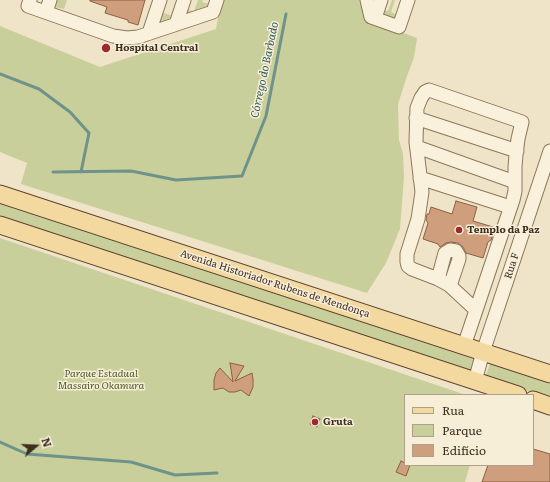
<!DOCTYPE html>
<html>
<head>
<meta charset="utf-8">
<style>
  body { margin:0 }
  #map { position:relative; width:550px; height:482px; overflow:hidden; background:#f0e4c8; font-family:Literata,serif }
  canvas { display:block }
  .legend { position:absolute; left:404px; top:394px; width:130px; height:72px; box-sizing:border-box; background:#f7eed8; border:1px solid #ada18e; margin:0; padding:5px 7px; list-style:none; font-size:12px; color:#3d2e20 }
  .legend li { display:flex; align-items:center; gap:8px; height:20px }
  .legend b { width:20px; border:1px solid #ada18e }
  .north { position:absolute; left:16px; top:426px; width:40px; height:40px; -webkit-text-stroke:3px #f7eed8; paint-order:stroke; rotate:71deg; font-size:11px; font-weight:700; line-height:16px; text-align:center; color:#3d2e20 }
  .north::after { content:''; display:block; margin:auto; width:14px; height:18px; background:#3d2e20; clip-path:polygon(50% 0,100% 100%,50% 72%,0 100%) }
</style>
</head>
<body>
<div id="map">
<canvas width="550" height="482"></canvas>
<ul class="legend">
<li><b style="height:5px;background:#f3d9a0"></b>Rua</li>
<li><b style="height:11px;background:#c9cf9b"></b>Parque</li>
<li><b style="height:11px;background:#cf9f7d"></b>Edifício</li>
</ul>
<div class="north">N</div>
</div>
<script>
const g = document.querySelector('canvas').getContext('2d');
g.lineJoin = 'round';
function paint(path, color) {
  g.fillStyle = color;
  g.fill(path, 'evenodd');
}
function toPath(rows) {
  const path = new Path2D();
  for (const r of rows) {
    path.moveTo(r[0], r[1]);
    for (let i = 2; i < r.length; i += 2) path.lineTo(r[i], r[i + 1]);
  }
  return path;
}
function strokePath(path, color, width, dash) {
  g.strokeStyle = color;
  g.lineWidth = width;
  g.lineCap = dash ? 'butt' : 'round';
  g.setLineDash(dash || []);
  g.stroke(path);
}
function label(font, color, halo, rows, align = 'center') {
  g.font = font + ' Literata,serif';
  g.lineWidth = 3;
  g.setLineDash([]);
  g.textBaseline = 'middle';
  g.strokeStyle = halo;
  g.fillStyle = color;
  for (const [text, x, y, turn = 0] of rows) {
    g.save();
    g.translate(x, y);
    g.rotate((+turn || 0) * Math.PI / 180);
    g.textAlign = isNaN(turn) ? turn : align;
    if (halo) g.strokeText(text, 0, 0);
    g.fillText(text, 0, 0);
    g.restore();
  }
}
const green = toPath([
  [54,0,67,0,64,9,55,7,54,5],
  [198,0,203,0,202,2,209,4,208,8,185,15,186,10,194,11],
  [223,0,361,0,367,19,417,38,414,58,407,76,398,104,399,140,403,154,404,177,400,229,386,263,367,293,21,184,27,163,0,152,0,26,100,67,216,29,219,12],
  [392,0,395,0,391,12,397,15,396,18,394,19,383,16,382,9,388,11],
  [160,12,173,16,172,20,156,25],
  [0,201,476,360,472,372,0,217],
  [0,238,466,395,405,395,405,465,470,465,465,482,0,482],
  [490,364,550,384,550,398,485,377]
]);
const stream = toPath([
  [0,74,39,89,70,112,89,133,81,172],
  [53,172,131,171,176,180,242,176,266,116,286,14],
  [0,442,27,454,131,462,175,475,217,473]
]);
const building = toPath([
  [90,0,145,0,138,25,128,22,128,20,105,13,107,7,90,1,90,0],
  [456,201,477,207,473,221,493,227,491,234,493,234,491,240,488,242,483,258,466,253,463,247,458,243,451,242,446,243,440,247,438,244,423,239,428,223,426,220,427,214,429,214,431,207,452,214,456,201],
  [230,363,244,366,235,381,252,373,253,379,253,387,249,396,241,390,235,392,229,392,223,388,214,390,214,380,216,373,220,368,233,382,230,363],
  [313,416,320,419,317,427,310,424,313,416],
  [533,449,550,454,550,482,482,482,488,465,533,465,533,449],
  [401,461,405,463,405,465,410,465,406,476,396,472,401,461]
]);
const minor = toPath([
  [30,0,28,6,113,36,127,38,138,37,213,12,217,0],
  [367,0,371,17,399,27,408,0],
  [46,12,50,0],
  [375,18,381,0],
  [176,24,184,0],
  [149,33,160,0],
  [416,118,517,151],
  [417,147,515,182],
  [420,178,510,207],
  [438,279,445,253,450,250,456,251,459,256,459,259,450,286],
  [464,346,513,200,515,191,515,167,516,155,518,139,522,122,429,90,425,92,421,98,417,108,416,142,422,192,418,219,407,254,407,262,408,266,412,269,438,279,449,285,476,310],
  [475,381,483,352,550,151]
]);
const major = toPath([
  [0,194,550,374],
  [0,225,518,395],
  [533,400,550,406]
]);
const markers = [
  [106,48,5,"#9e2a2b"],
  [459,230,4,"#9e2a2b"],
  [315,422,4,"#9e2a2b"]
];
const poiNames = [
  ["Hospital Central",115,48],
  ["Templo da Paz",467,230],
  ["Gruta",323,422]
];
const streetNames = [
  ["Rua F",512,266,-72],
  ["Avenida Historiador Rubens de Mendonça",275,284,18]
];
const parkNames = [
  ["Parque Estadual",101,374],
  ["Massairo Okamura",101,386]
];
const waterNames = [
  ["Córrego do Barbado",265,70,-78]
];
paint(green, '#c9cf9b');
strokePath(stream, '#6f938a', 3);
paint(building, '#cf9f7d');
strokePath(building, '#8d5f41', 1);
strokePath(minor, '#8d765c', 15);
strokePath(major, '#5b4430', 19);
strokePath(minor, '#faf1dc', 13);
strokePath(major, '#f3d9a0', 17);
for (const [x, y, r, color] of markers) {
  const dot = new Path2D();
  dot.arc(x, y, r, 0, 2 * Math.PI);
  g.fillStyle = color;
  g.fill(dot);
  strokePath(dot, '#f7eed8', 1.5);
}
label('bold 10px', '#3d2e20', '#f7eed8', poiNames, 'left');
label('10px', '#3d2e20', '#f7eed8', streetNames);
label('italic 10px', '#4d5a26', '#f7eed8', parkNames);
label('italic 11px', '#2f5d5a', '#f7eed8', waterNames);
</script>
</body>
</html>
